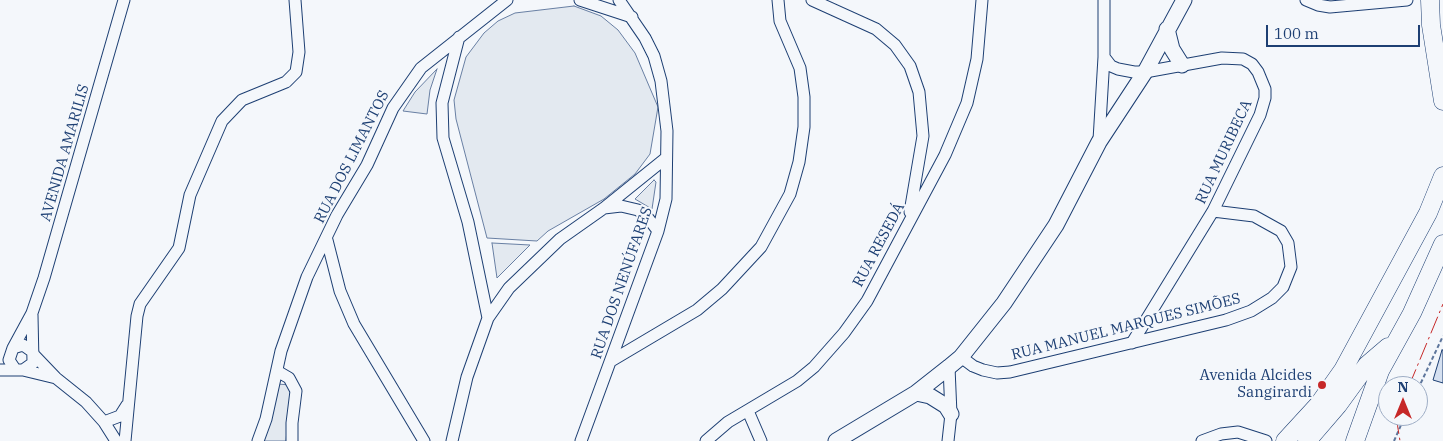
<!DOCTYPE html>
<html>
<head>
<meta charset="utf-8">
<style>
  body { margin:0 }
  #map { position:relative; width:1443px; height:441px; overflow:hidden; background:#f4f7fb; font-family:"IBM Plex Serif",serif }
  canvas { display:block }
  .north { position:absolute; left:1378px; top:376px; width:50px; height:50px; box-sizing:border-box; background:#f4f7fb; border:1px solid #9eadc5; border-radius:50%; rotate:0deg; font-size:14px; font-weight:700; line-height:20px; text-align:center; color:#1d3f73 }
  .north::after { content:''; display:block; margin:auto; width:18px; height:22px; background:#c62828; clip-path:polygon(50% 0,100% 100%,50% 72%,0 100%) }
  .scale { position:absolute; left:1266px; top:25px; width:154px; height:22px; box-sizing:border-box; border:2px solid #1d3f73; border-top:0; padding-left:6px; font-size:15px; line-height:18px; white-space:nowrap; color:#1d3f73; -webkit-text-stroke:4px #f4f7fb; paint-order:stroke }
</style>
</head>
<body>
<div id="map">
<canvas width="1443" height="441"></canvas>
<div class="north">N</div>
<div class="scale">100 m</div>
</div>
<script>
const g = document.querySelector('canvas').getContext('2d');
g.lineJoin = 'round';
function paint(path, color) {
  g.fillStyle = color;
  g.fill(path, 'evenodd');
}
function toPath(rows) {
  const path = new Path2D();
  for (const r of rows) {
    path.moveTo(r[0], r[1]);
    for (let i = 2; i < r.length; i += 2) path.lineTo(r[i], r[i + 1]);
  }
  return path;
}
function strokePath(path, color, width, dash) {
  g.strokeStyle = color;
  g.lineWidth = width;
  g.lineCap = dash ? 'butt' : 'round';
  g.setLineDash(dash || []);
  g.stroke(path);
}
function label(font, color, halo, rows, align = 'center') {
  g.font = font + ' "IBM Plex Serif",serif';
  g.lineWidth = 4;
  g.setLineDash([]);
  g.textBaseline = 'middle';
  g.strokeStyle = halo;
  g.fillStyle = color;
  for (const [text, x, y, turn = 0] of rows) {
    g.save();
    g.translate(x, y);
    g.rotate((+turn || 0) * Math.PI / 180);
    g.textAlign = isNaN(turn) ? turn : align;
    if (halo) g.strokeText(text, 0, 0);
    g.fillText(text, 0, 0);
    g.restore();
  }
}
const green = toPath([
  [574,6,601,16,618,30,635,53,658,107,650,154,635,174,604,199,548,231,537,241,487,238,456,119,454,100,466,57,484,33,498,21,515,13,574,6],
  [437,69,430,90,427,114,403,111,415,92,437,69],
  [654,180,656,182,652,209,635,199,654,180],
  [492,243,530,245,497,278,492,243],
  [277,384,291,385,286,441,264,441,277,384]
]);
const building = toPath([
  [1442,350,1443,350,1443,383,1433,380,1442,350]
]);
const path = toPath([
  [1418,389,1443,336],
  [1394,441,1405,416]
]);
const minor = toPath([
  [580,0,632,17],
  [812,0,876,29,895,45,910,66,919,92,923,136,910,212],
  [1306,0,1318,5,1330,7,1407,0],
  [459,37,442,103,443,138,468,222,488,318],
  [1104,57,1111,66,1118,69,1134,72,1145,72,1222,58,1243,59,1252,64,1258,72,1265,89,1265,98,1260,115,1213,211,1132,343],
  [1099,140,1104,57,1104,0],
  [604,208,621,206,638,210,648,218,658,231],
  [327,240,340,291,354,324,424,441],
  [13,348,32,313,44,278,124,0],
  [34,355,56,378,86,402,104,422,116,441],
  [961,357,973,366,983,370,997,373,1010,372,1226,320,1251,311,1272,298,1283,287,1291,267,1288,243,1281,231,1254,216,1213,211],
  [611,361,697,310,722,289,761,247,790,194,799,162,804,127,804,97,800,68,780,21,778,0],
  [15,369,9,360,13,348,23,345,33,352],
  [0,370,23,370,33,363,32,315],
  [23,370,56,378],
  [277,371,289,378,296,391,292,423,292,441],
  [748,411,761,441],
  [104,422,120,416,127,405],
  [125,441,137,316,140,304,179,248,190,195,222,121,242,100,286,82,296,72,299,52,295,0],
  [258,441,266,419,281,351,307,277,337,215,367,165,393,108,421,68,507,0],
  [452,441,467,377,488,318,509,288,560,239,604,208,666,158],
  [581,441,658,231,666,199,667,131,661,81,654,56,645,38,619,0],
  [706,441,728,422,797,381,814,367,844,333,867,301,945,155,967,103,977,59,982,0],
  [948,441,951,414,949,367],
  [1202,441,1221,434,1238,432,1266,441]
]);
const major = toPath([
  [1167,29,1172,49,1182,65],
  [916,393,930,396,946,406,951,414],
  [836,441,916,393,949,367,961,357,1004,303,1056,225,1099,142,1145,72,1184,0]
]);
const highway = toPath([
  [1430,0,1431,25,1443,101],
  [1285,441,1319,404,1343,370,1428,213,1443,176],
  [1307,441,1338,405,1367,365,1388,347],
  [1355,441,1380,371,1412,313,1443,244]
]);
const power = toPath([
  [1409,386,1443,304],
  [1396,416,1400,441]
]);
const markers = [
  [1322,385,5,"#c62828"]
];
const streetNames = [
  ["RUA MURIBECA",1224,152,-65],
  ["AVENIDA AMARILIS",65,153,-74],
  ["RUA DOS LIMANTOS",352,157,-63],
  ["RUA RESEDÁ",879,245,-62],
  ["RUA DOS NENÚFARES",622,283,-71],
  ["RUA MANUEL MARQUES SIMÕES",1126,327,-14]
];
const poiNames = [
  ["Avenida Alcides",1312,376],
  ["Sangirardi",1312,393]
];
paint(green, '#e3e9f0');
strokePath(green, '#687fa3', 1);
paint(building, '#d5e0f0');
strokePath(building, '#1d3f73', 1);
strokePath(minor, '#1d3f73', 13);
strokePath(major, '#1d3f73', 17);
strokePath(highway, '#1d3f73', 19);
strokePath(path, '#5e769c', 2, [4, 2.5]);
strokePath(minor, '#f4f7fb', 11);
strokePath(major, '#f4f7fb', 15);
strokePath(highway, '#f4f7fb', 18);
strokePath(power, '#c62828', 1, [18, 4, 2.5, 4]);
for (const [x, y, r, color] of markers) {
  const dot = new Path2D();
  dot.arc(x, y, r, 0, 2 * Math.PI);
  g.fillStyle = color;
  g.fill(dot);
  strokePath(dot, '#f4f7fb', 2);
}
label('15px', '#1d3f73', '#f4f7fb', streetNames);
label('15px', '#1d3f73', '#f4f7fb', poiNames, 'right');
</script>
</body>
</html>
